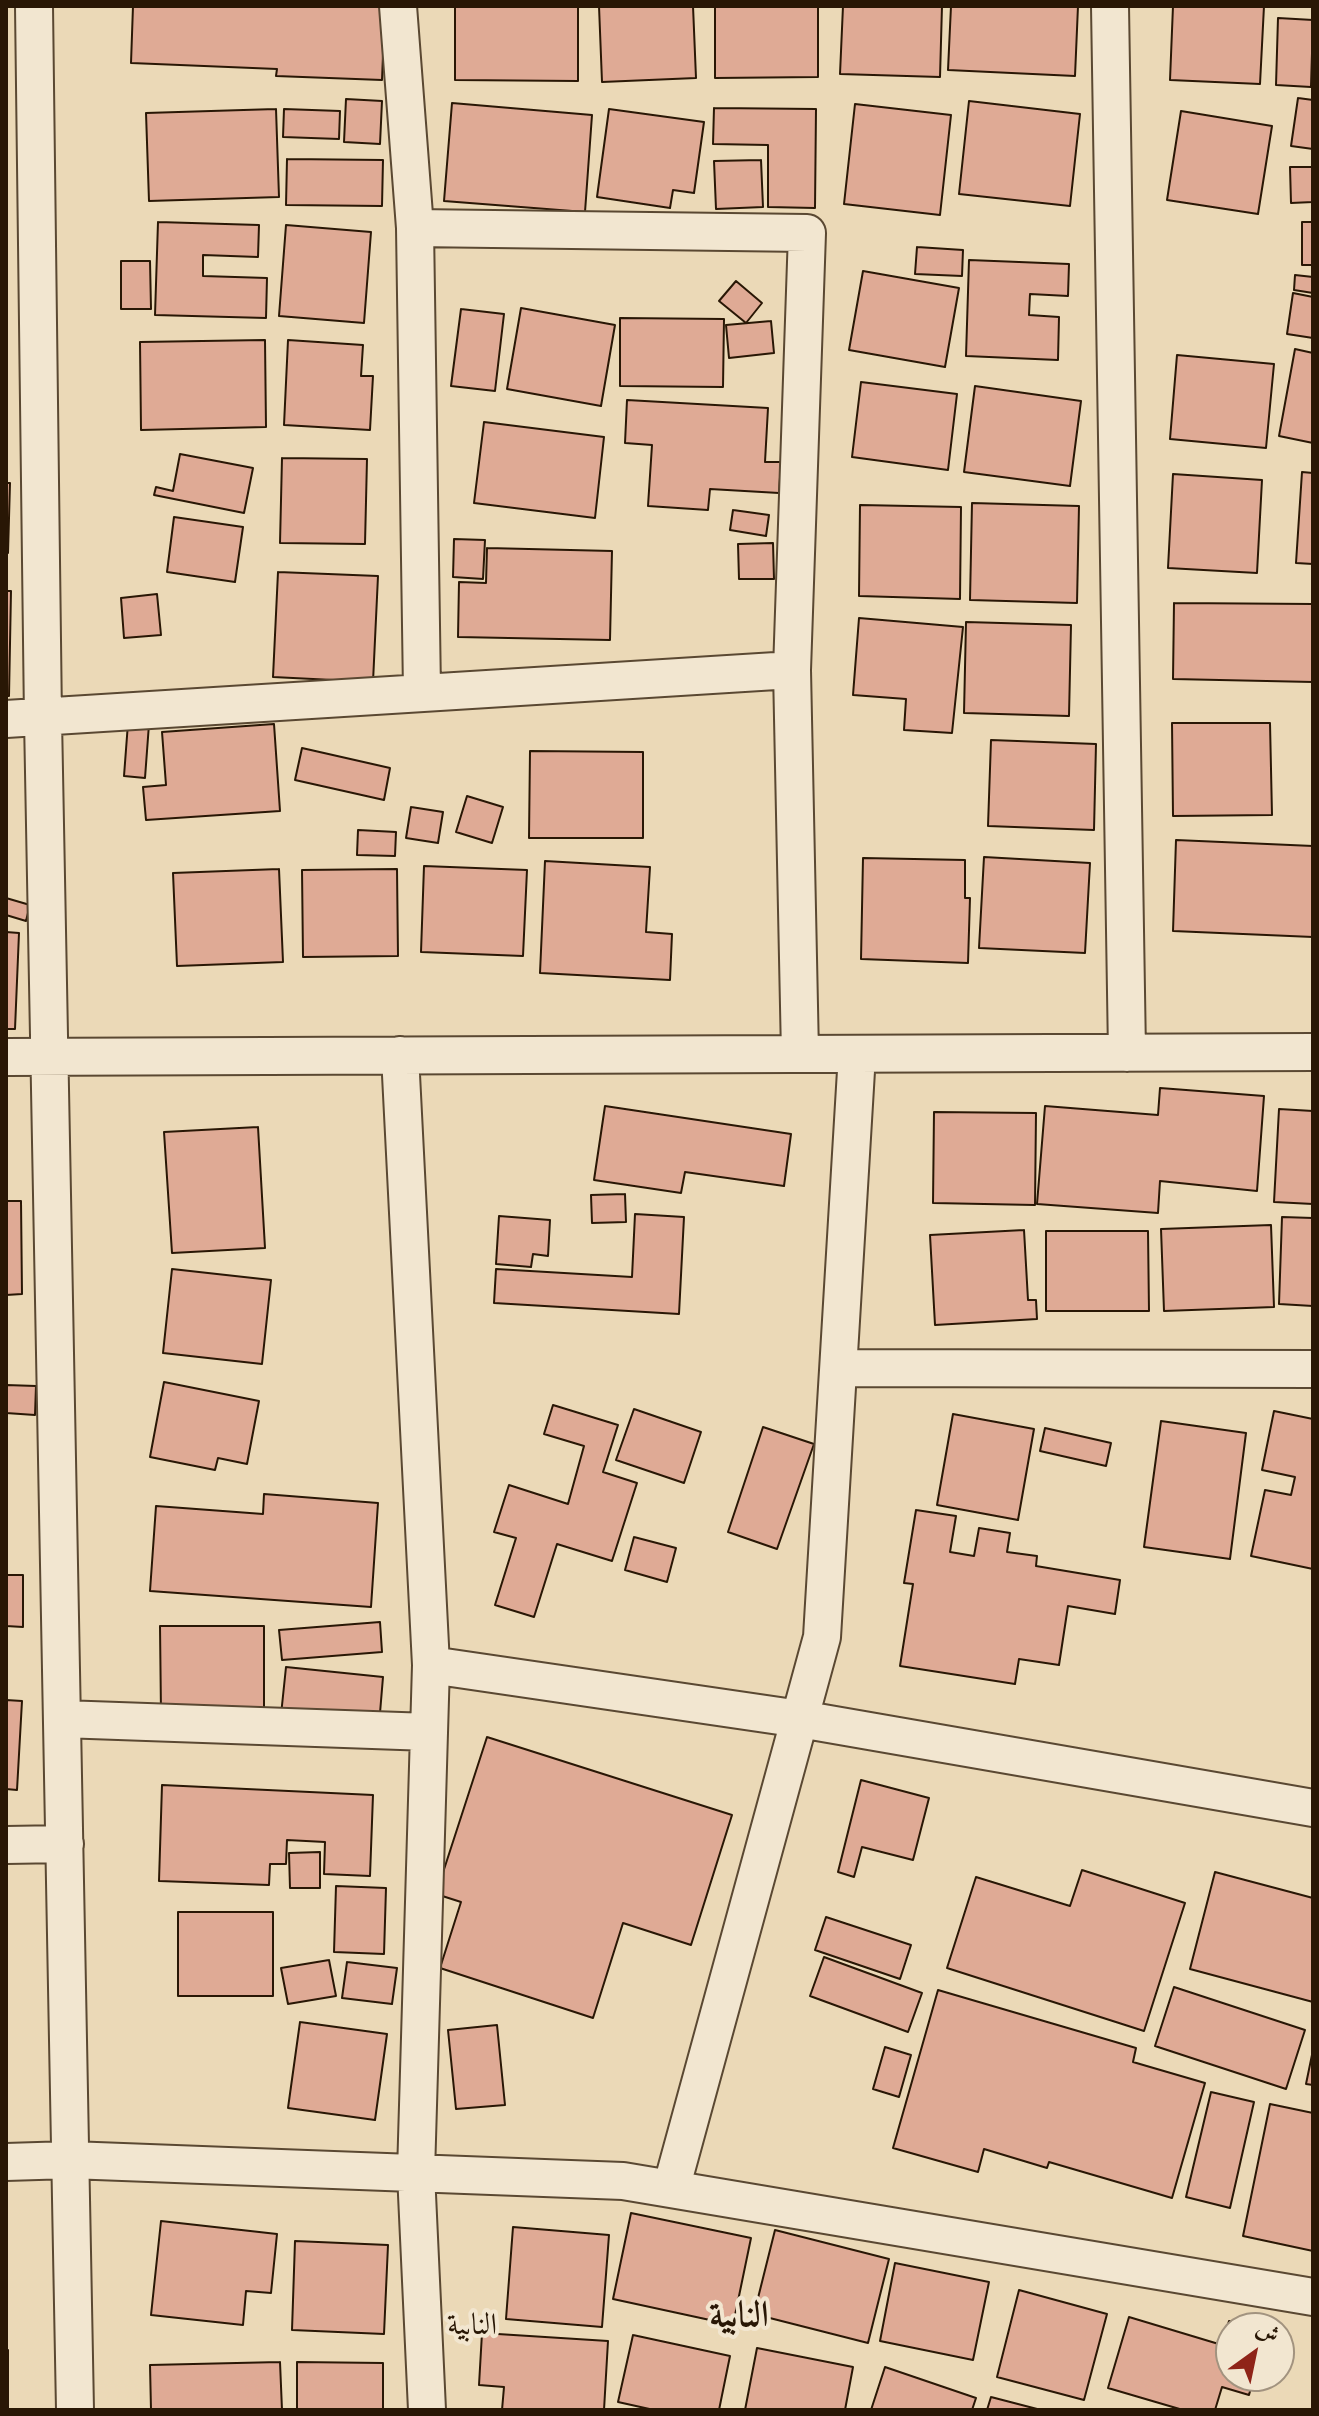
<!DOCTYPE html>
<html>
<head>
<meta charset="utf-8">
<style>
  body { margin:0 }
  #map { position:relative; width:1319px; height:2416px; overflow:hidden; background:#ebd9b7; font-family:"Sorts Mill Goudy",Amiri,serif }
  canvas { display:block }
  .frame { position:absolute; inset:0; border:8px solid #291705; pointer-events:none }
  .north { position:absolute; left:1215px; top:2312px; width:80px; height:80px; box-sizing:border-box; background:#f2e6d0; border:2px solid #a2937f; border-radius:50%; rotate:33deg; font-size:22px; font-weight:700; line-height:32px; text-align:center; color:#291705 }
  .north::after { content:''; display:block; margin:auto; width:28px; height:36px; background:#8f2418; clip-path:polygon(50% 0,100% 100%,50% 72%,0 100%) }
</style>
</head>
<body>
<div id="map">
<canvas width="1319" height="2416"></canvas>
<div class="frame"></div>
<div class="north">ش</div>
</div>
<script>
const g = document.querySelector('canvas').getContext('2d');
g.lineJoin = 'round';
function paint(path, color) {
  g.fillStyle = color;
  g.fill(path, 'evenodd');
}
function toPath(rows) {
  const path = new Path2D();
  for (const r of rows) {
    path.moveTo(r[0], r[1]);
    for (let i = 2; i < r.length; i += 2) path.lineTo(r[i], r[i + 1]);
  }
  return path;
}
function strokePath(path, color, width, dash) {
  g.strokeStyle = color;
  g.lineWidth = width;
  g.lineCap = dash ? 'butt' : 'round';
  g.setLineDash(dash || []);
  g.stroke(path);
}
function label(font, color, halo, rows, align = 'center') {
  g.font = font + ' "Sorts Mill Goudy",Amiri,serif';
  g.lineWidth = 8;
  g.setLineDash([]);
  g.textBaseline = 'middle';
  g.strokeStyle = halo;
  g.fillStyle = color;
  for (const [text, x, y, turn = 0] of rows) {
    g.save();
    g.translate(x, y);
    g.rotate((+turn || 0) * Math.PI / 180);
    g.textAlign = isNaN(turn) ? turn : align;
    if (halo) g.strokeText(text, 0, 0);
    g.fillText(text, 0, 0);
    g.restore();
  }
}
const building = toPath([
  [133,6,385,6,382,80,276,76,277,69,131,63,133,6],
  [455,6,578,6,578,81,455,80,455,6],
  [599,6,693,6,696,78,602,82,599,6],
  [715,6,818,6,818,77,715,78,715,6],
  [843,6,942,6,940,77,840,74,843,6],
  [951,6,1078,6,1075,76,948,70,951,6],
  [1173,6,1264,6,1260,84,1170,80,1173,6],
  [1278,18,1313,20,1311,87,1276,85,1278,18],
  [1298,98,1313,100,1313,149,1291,146,1298,98],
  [346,99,382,101,380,144,344,142,346,99],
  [969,101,1080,114,1070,206,959,194,969,101],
  [452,103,592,115,585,212,444,201,452,103],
  [855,104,951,115,940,215,844,204,855,104],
  [714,108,816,109,815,208,768,207,768,145,713,144,714,108],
  [276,109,279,197,149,201,146,113,276,109],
  [284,109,340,111,339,139,283,137,284,109],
  [609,109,704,122,694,193,673,190,670,208,597,197,609,109],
  [1181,111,1272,126,1258,214,1167,200,1181,111],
  [287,159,383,160,382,206,286,205,287,159],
  [761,160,763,207,716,209,714,161,761,160],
  [1290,167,1313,167,1313,202,1291,203,1290,167],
  [158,222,259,225,258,257,203,255,203,276,267,278,266,318,155,315,158,222],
  [1302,222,1313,222,1313,265,1302,265,1302,222],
  [286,225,371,232,364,323,279,316,286,225],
  [917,247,963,250,962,276,915,274,917,247],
  [969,260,1069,264,1068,296,1030,294,1029,315,1059,317,1058,360,966,356,969,260],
  [121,261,150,261,151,309,121,309,121,261],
  [863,271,959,288,945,367,849,350,863,271],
  [1295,275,1313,277,1313,293,1294,290,1295,275],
  [736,281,762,303,746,323,719,301,736,281],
  [1293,293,1313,297,1313,338,1287,334,1293,293],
  [521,308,615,325,601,406,507,389,521,308],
  [461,309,504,314,495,391,451,386,461,309],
  [620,318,724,319,723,387,620,386,620,318],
  [771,321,774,353,729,358,726,325,771,321],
  [265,340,266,427,141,430,140,342,265,340],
  [288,340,363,345,361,376,373,376,370,430,284,425,288,340],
  [1295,349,1313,353,1313,443,1279,436,1295,349],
  [1177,355,1274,364,1266,448,1170,439,1177,355],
  [861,382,957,394,948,470,852,457,861,382],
  [975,386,1081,401,1070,486,964,472,975,386],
  [627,400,768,408,765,462,781,462,779,493,710,489,708,510,648,506,652,445,625,443,627,400],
  [484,422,604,437,595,518,474,503,484,422],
  [180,454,253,468,244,513,154,495,156,487,173,491,180,454],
  [282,458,367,459,365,544,280,543,282,458],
  [1302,472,1313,473,1313,564,1296,563,1302,472],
  [1173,474,1262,480,1257,573,1168,568,1173,474],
  [6,483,10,483,8,553,6,553,6,483],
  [972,503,1079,506,1077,603,970,600,972,503],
  [860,505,961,507,960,599,859,596,860,505],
  [733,510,769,515,766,536,730,530,733,510],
  [174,517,243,527,235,582,167,572,174,517],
  [454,539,485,540,483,579,453,577,454,539],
  [773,543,774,579,739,579,738,544,773,543],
  [487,548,612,551,610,640,458,637,459,582,486,583,487,548],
  [278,572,378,576,373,682,273,677,278,572],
  [6,591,11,591,9,696,6,696,6,591],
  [157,594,161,635,124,638,121,598,157,594],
  [1174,603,1313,604,1313,682,1173,679,1174,603],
  [859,618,963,627,952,733,904,730,906,699,853,695,859,618],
  [966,622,1071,625,1069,716,964,713,966,622],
  [128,723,149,724,145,778,124,776,128,723],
  [1172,723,1270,723,1272,815,1173,816,1172,723],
  [274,724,280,811,146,820,143,787,166,785,162,732,274,724],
  [991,740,1096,744,1094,830,988,826,991,740],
  [302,748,390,768,384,800,295,780,302,748],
  [530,751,643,752,643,838,529,838,530,751],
  [467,796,503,807,492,843,456,832,467,796],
  [411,807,443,812,438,843,406,838,411,807],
  [358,830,396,832,395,856,357,855,358,830],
  [1176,840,1313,846,1313,937,1173,931,1176,840],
  [984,857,1090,863,1085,953,979,948,984,857],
  [863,858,965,860,965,898,970,898,968,963,861,959,863,858],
  [545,861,650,867,646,932,672,934,670,980,540,973,545,861],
  [424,866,527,870,523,956,421,952,424,866],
  [279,869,283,962,177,966,173,873,279,869],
  [397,869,398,956,303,957,302,870,397,869],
  [6,898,30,905,26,921,6,915,6,898],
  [6,932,19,933,15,1029,6,1029,6,932],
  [1160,1088,1264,1096,1257,1191,1160,1181,1158,1213,1037,1204,1045,1106,1158,1115,1160,1088],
  [605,1106,791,1134,784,1186,685,1172,681,1193,594,1180,605,1106],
  [1279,1109,1313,1111,1313,1204,1274,1202,1279,1109],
  [934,1112,1036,1113,1035,1205,933,1203,934,1112],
  [258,1127,265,1248,172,1253,164,1132,258,1127],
  [625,1194,626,1222,592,1223,591,1195,625,1194],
  [6,1201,21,1201,22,1294,6,1295,6,1201],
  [635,1214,684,1217,679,1314,494,1303,496,1269,632,1277,635,1214],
  [499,1216,550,1220,548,1256,533,1254,531,1267,496,1264,499,1216],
  [1282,1217,1313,1218,1313,1306,1279,1304,1282,1217],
  [1271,1225,1274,1307,1164,1311,1161,1229,1271,1225],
  [1024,1230,1028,1300,1036,1300,1037,1319,935,1325,930,1235,1024,1230],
  [1046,1231,1148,1231,1149,1311,1046,1311,1046,1231],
  [172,1269,271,1280,262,1364,163,1353,172,1269],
  [164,1382,259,1401,247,1464,218,1458,215,1470,150,1457,164,1382],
  [6,1385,36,1386,35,1415,6,1413,6,1385],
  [553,1405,618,1425,603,1472,637,1483,612,1561,557,1544,534,1617,495,1605,516,1538,494,1532,509,1485,568,1504,584,1446,544,1434,553,1405],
  [634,1409,701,1432,684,1483,616,1460,634,1409],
  [1274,1411,1313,1419,1313,1569,1251,1556,1265,1490,1291,1495,1295,1477,1262,1470,1274,1411],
  [953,1414,1034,1429,1018,1520,937,1505,953,1414],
  [1161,1421,1246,1433,1230,1559,1144,1547,1161,1421],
  [763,1427,814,1444,777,1549,728,1532,763,1427],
  [1045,1428,1111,1443,1106,1466,1040,1451,1045,1428],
  [264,1494,378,1503,371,1607,150,1591,156,1506,263,1514,264,1494],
  [916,1510,956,1516,950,1552,974,1556,979,1528,1010,1533,1007,1552,1037,1556,1036,1566,1120,1580,1115,1614,1068,1606,1059,1665,1019,1659,1015,1684,900,1666,913,1584,904,1583,916,1510],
  [634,1537,676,1548,667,1582,625,1570,634,1537],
  [6,1575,23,1575,23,1627,6,1626,6,1575],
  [380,1622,382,1652,282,1660,279,1630,380,1622],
  [160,1626,264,1626,264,1714,161,1714,160,1626],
  [286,1667,383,1677,379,1725,281,1715,286,1667],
  [6,1700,22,1701,17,1790,6,1789,6,1700],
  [487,1737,732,1815,691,1945,623,1923,593,2018,440,1968,461,1902,436,1894,487,1737],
  [861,1780,929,1798,913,1860,862,1847,854,1877,838,1872,861,1780],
  [162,1785,373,1795,370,1876,324,1874,325,1842,287,1840,286,1864,270,1864,269,1885,159,1881,162,1785],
  [320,1852,320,1888,290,1888,289,1853,320,1852],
  [1082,1870,1185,1903,1144,2031,947,1968,976,1877,1070,1906,1082,1870],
  [1215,1872,1313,1898,1313,2002,1190,1969,1215,1872],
  [336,1886,386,1888,384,1954,334,1952,336,1886],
  [178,1912,273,1912,273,1996,178,1996,178,1912],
  [826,1917,911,1945,900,1979,815,1950,826,1917],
  [824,1957,922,1993,908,2032,810,1996,824,1957],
  [329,1960,336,1996,288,2004,281,1968,329,1960],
  [347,1962,397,1968,392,2004,342,1998,347,1962],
  [1174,1987,1305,2030,1286,2089,1155,2046,1174,1987],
  [938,1990,1136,2048,1133,2062,1205,2083,1172,2198,1049,2162,1047,2168,984,2149,978,2172,893,2148,938,1990],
  [300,2022,387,2034,375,2120,288,2108,300,2022],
  [497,2025,505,2105,456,2109,448,2030,497,2025],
  [885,2047,911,2055,899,2097,873,2089,885,2047],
  [1313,2050,1313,2085,1306,2084,1313,2050],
  [1211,2092,1254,2102,1230,2208,1186,2197,1211,2092],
  [1270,2104,1313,2113,1313,2251,1243,2236,1270,2104],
  [631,2213,751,2238,733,2325,613,2299,631,2213],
  [161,2221,277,2234,271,2293,246,2291,243,2325,151,2315,161,2221],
  [513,2227,609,2235,602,2327,506,2319,513,2227],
  [775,2230,889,2259,868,2343,754,2314,775,2230],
  [295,2241,388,2245,384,2334,292,2330,295,2241],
  [895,2263,989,2282,973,2360,880,2341,895,2263],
  [1019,2290,1107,2314,1084,2400,997,2377,1019,2290],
  [1129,2317,1222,2345,1229,2321,1254,2328,1231,2328,1231,2376,1254,2376,1249,2395,1222,2387,1215,2410,1183,2410,1108,2388,1129,2317],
  [482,2333,608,2341,604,2410,502,2410,504,2387,479,2385,482,2333],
  [633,2335,730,2356,719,2410,654,2410,618,2402,633,2335],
  [757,2348,853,2367,845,2410,745,2410,757,2348],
  [6,2350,8,2350,8,2410,6,2410,6,2350],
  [280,2362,282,2410,151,2410,150,2365,280,2362],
  [297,2362,383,2363,383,2410,297,2410,297,2362],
  [885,2367,976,2398,972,2410,871,2410,885,2367],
  [991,2397,1041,2410,987,2410,991,2397]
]);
const minor = toPath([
  [34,6,43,719,75,2410],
  [398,6,415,228,422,691],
  [1110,6,1127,1053],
  [415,228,807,233,792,670,800,1054],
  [6,719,792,670],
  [400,1055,431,1665,416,2173,427,2410],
  [6,1057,1313,1052],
  [839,1368,1313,1369],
  [431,1665,800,1719,1313,1808],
  [62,1719,429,1732],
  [6,1845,65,1844],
  [6,2162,70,2160,623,2181,1313,2297],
  [671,2189,822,1637,857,1054]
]);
const neighbourhoodNames = [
  ["النابية",472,2329]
];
const districtNames = [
  ["النابية",739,2320]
];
paint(building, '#dfaa95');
strokePath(building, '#291705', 2);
strokePath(minor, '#5a4832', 40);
strokePath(minor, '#f2e6d0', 36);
label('30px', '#291705', '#f2e6d0', neighbourhoodNames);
label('bold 36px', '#291705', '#f2e6d0', districtNames);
</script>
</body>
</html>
